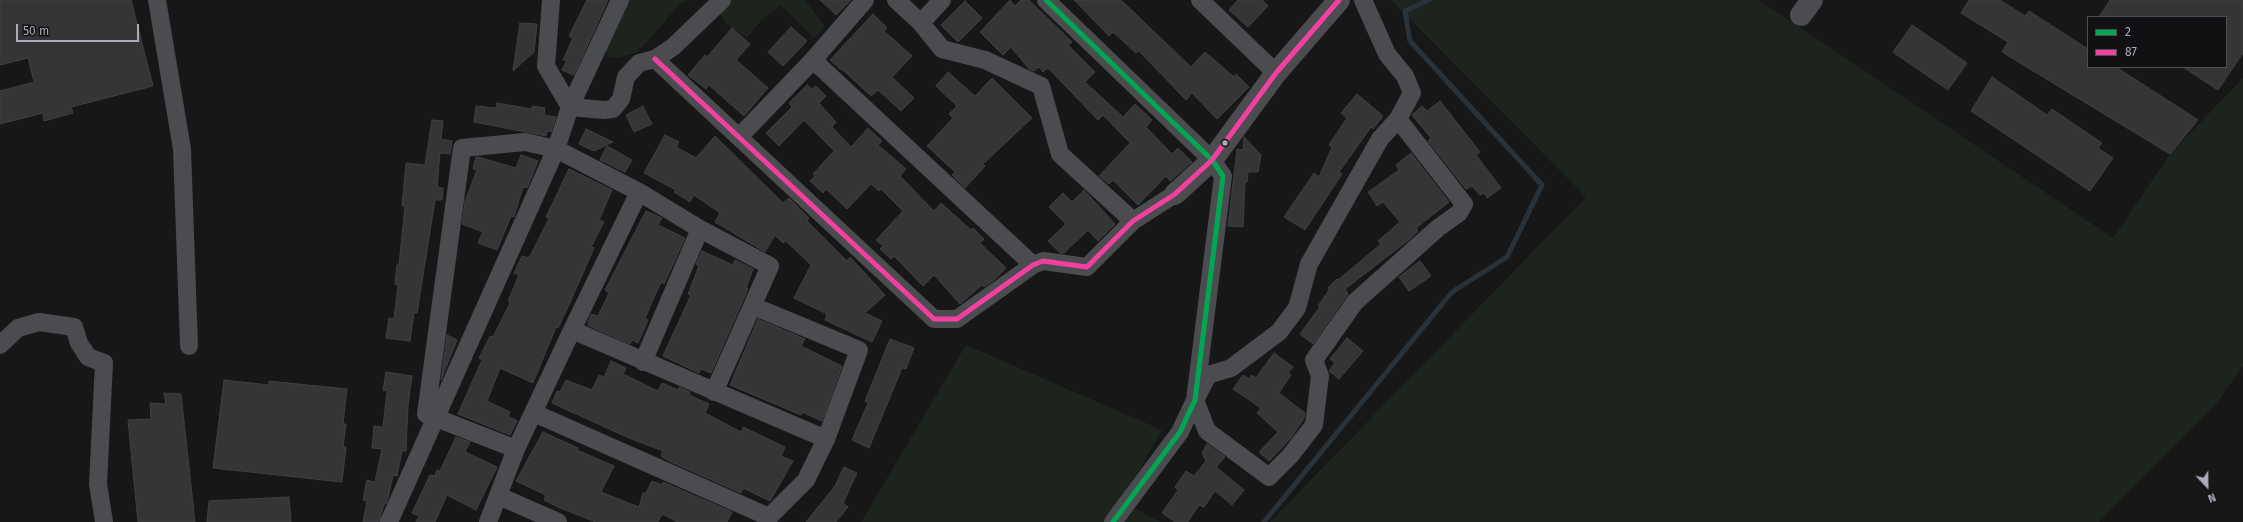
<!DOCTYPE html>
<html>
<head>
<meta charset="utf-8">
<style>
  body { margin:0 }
  #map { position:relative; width:2243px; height:522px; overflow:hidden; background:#171717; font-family:"Fira Sans",sans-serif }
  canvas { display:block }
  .legend { position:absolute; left:2087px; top:16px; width:140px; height:52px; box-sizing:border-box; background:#111113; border:1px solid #4d4f55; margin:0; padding:5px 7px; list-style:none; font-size:12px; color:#a8adb8 }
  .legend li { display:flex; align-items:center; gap:8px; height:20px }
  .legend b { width:20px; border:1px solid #4d4f55 }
  .north { position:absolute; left:2187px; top:466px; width:40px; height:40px; -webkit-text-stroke:3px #111113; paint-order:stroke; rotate:158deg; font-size:11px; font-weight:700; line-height:16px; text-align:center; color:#a8adb8 }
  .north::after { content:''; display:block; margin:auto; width:14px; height:18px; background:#a8adb8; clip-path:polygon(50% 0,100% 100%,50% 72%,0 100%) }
  .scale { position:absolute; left:16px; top:24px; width:123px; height:18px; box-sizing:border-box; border:2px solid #a8adb8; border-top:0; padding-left:5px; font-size:12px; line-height:14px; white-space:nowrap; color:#a8adb8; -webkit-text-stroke:3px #111113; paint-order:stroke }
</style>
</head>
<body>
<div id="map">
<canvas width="2243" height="522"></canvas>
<ul class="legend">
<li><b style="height:5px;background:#00a651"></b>2</li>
<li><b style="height:5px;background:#f240a1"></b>87</li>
</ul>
<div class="north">N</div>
<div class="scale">50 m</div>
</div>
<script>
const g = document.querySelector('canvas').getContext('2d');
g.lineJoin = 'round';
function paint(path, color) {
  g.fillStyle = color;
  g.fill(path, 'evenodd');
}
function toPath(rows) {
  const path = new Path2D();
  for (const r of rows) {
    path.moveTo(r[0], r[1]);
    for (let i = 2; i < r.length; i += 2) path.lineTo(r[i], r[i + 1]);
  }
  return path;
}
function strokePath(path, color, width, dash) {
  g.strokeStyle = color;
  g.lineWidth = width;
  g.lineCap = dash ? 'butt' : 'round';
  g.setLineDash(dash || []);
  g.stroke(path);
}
const green = toPath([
  [623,0,689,0,680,4,638,52,618,58,607,56,602,36],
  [719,0,805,0,825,26,814,38,781,6,762,19,747,38,726,23,715,7],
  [1391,0,1759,0,2113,238,2170,154,2243,78,2243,366,2215,405,2099,522,1270,522,1586,197],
  [966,345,1162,430,1122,501,1160,522,861,522]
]);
const stream = toPath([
  [1264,522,1452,292,1507,257,1542,185,1410,41,1405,11,1429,0]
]);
const building = toPath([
  [0,0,131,0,153,86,71,107,73,113,44,121,43,113,0,124,0,91,34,82,28,58,0,65,0,0],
  [587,0,608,0,574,75,562,70,567,60,563,60,573,38,569,36,587,0],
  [820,0,851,0,836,15,820,0],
  [1010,0,1015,6,1021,0,1029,0,1072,42,1068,45,1095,72,1085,82,1123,117,1135,104,1152,120,1146,127,1172,154,1178,148,1192,162,1170,181,1166,176,1138,205,1113,180,1109,184,1099,176,1130,143,1103,115,1098,120,1048,68,1043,72,1039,67,1034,71,1029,69,1011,47,1003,55,980,32,1010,0],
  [1074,0,1121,0,1191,67,1205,52,1234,77,1236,74,1249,87,1217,119,1192,93,1186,100,1139,51,1136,53,1113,32,1109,36,1074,0],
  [1238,0,1262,0,1268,6,1248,27,1229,10,1238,0],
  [1969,0,2000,0,2025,16,2029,11,2088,49,2088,67,2116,67,2198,120,2170,154,2002,52,2008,42,1961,13,1969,0],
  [2110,0,2243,0,2243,53,2218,90,2183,67,2226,67,2226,17,2099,17,2110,0],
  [965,1,982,18,958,42,941,25,965,1],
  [873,14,887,28,884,31,912,56,892,77,914,98,901,111,878,90,871,96,842,69,841,70,830,60,873,14],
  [520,23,537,24,534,52,513,71,520,23],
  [1912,25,1967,63,1948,90,1893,52,1912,25],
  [791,27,807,41,783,66,768,52,791,27],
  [732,28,750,44,736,60,768,88,744,116,709,85,706,89,688,75,705,55,707,57,732,28],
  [948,72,975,96,992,78,1032,118,983,164,985,166,965,188,952,175,955,172,927,146,953,118,949,114,957,106,936,86,948,72],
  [1992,77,2047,115,2052,109,2102,143,2098,148,2113,158,2090,191,1971,111,1992,77],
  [807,85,812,89,816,86,826,96,819,103,836,122,832,127,851,147,868,128,882,141,878,145,906,169,900,176,934,211,941,203,971,230,973,228,984,239,980,243,1006,268,994,280,984,287,982,285,960,304,934,275,923,286,894,256,891,259,880,249,883,246,876,240,903,211,881,189,879,191,871,184,847,209,826,189,823,193,810,181,815,176,813,174,834,151,804,120,779,146,766,133,792,107,789,103,807,85],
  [1357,94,1383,116,1373,129,1371,127,1339,172,1342,174,1305,230,1284,217,1314,173,1319,177,1332,147,1329,145,1347,118,1341,113,1357,94],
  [1440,101,1480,152,1476,155,1501,188,1487,198,1484,193,1480,195,1472,186,1466,189,1428,141,1431,138,1412,115,1422,106,1427,111,1440,101],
  [497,103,532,109,532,106,545,108,544,115,556,117,551,132,547,131,546,136,474,122,476,106,496,108,497,103],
  [643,106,652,124,634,132,626,115,643,106],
  [432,120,443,121,441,139,452,141,450,154,440,153,437,187,443,188,442,200,435,200,417,313,414,313,410,341,386,338,389,318,394,319,398,285,395,284,397,265,399,265,405,206,402,206,406,163,425,165,432,120],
  [586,129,613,142,594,151,579,144,586,129],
  [665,135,679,142,676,147,696,158,715,136,783,203,789,198,809,218,807,221,847,261,850,257,885,295,865,313,882,321,872,342,825,320,827,315,825,313,794,298,811,265,786,241,783,243,775,235,765,252,715,222,720,213,694,195,690,202,674,192,676,190,644,173,665,135],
  [1244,137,1261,155,1258,172,1248,172,1247,182,1245,182,1243,227,1228,226,1237,149,1243,150,1244,137],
  [607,146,632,160,625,172,600,160,607,146],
  [1411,153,1449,202,1416,228,1418,231,1410,239,1345,289,1348,294,1313,344,1300,334,1320,307,1318,306,1329,290,1328,288,1337,279,1338,280,1381,244,1378,241,1400,222,1383,202,1377,206,1368,192,1399,170,1396,165,1411,153],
  [521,155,538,161,527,188,523,187,514,217,511,216,497,250,478,243,483,232,462,224,465,201,477,170,473,169,476,157,478,157,516,168,521,155],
  [569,169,612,190,599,220,604,222,591,247,594,248,568,307,558,328,556,327,533,383,500,368,487,401,510,412,508,416,517,421,510,435,458,414,482,360,479,358,490,336,493,337,510,303,508,301,519,275,514,273,522,256,529,258,549,218,546,217,569,169],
  [1084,190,1115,224,1098,241,1088,230,1064,253,1060,253,1048,241,1066,224,1049,207,1063,193,1072,202,1084,190],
  [646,211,662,218,658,225,685,238,664,284,661,282,645,318,648,320,638,343,632,340,630,344,589,326,588,322,591,314,598,316,609,293,605,290,646,211],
  [702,251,733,265,735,260,753,269,746,288,748,289,711,373,701,369,699,373,663,356,691,295,688,294,699,266,696,264,702,251],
  [1420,261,1431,276,1409,291,1399,277,1420,261],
  [758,319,805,339,801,346,842,366,822,421,802,412,801,415,730,385,758,319],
  [447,335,457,340,441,380,447,335],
  [1347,338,1363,351,1339,379,1329,371,1335,363,1330,359,1347,338],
  [890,339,914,348,906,369,902,368,869,448,852,440,868,403,865,401,890,339],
  [1274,353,1293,367,1288,373,1291,375,1279,393,1305,413,1304,418,1291,438,1269,461,1259,452,1278,432,1257,413,1261,408,1233,389,1243,375,1249,379,1251,375,1256,378,1274,353],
  [611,361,626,368,623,374,658,391,662,383,678,390,679,387,690,392,689,395,709,404,705,413,741,432,743,427,785,447,781,456,793,461,770,501,743,488,741,493,669,461,661,456,663,451,629,438,552,403,557,391,560,392,566,380,592,390,599,375,604,377,611,361],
  [386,372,412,376,408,406,406,451,402,451,397,476,393,475,388,498,386,504,384,504,379,522,363,522,367,501,363,500,367,480,375,482,382,449,372,448,374,426,383,427,387,391,383,390,386,372],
  [224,380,269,385,269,381,347,389,343,424,346,424,343,447,346,447,342,482,213,468,224,380],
  [164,393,181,394,195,522,138,522,128,420,151,419,150,403,166,404,164,393],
  [543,432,578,448,577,450,614,466,601,492,639,507,643,493,646,493,652,481,662,485,663,482,732,512,727,522,678,522,662,514,658,522,596,522,560,508,544,500,546,495,516,481,543,432],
  [456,437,470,442,465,452,497,467,476,510,447,495,435,522,416,522,419,516,412,513,430,475,435,476,437,470,440,471,456,437],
  [1207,444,1225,457,1216,467,1244,490,1232,505,1215,491,1204,507,1199,505,1188,522,1175,522,1162,513,1178,490,1175,487,1186,471,1194,476,1206,461,1202,453,1207,444],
  [844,467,857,473,843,503,848,507,836,522,806,522,835,486,844,467],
  [289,497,291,522,207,522,209,501,289,497]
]);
const minor = toPath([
  [157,0,182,149,189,346],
  [551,0,546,66,570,107,604,110,613,109,621,99,626,77,639,63,655,59,673,47,722,0],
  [896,0,921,23,942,49,985,60,1041,86,1060,154,1133,221],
  [1046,0,1212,160,1223,176,1195,400,1180,432,1113,522],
  [1200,0,1276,73],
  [1363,0,1387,54,1405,76,1412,93,1398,119],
  [921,23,942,0],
  [655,59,934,319,957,319,1033,265,1043,261,1087,267,1133,221,1175,194],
  [813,60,1033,265],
  [1398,119,1464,204,1459,213,1438,228,1355,302,1314,360,1320,376,1314,425,1290,456,1269,477,1207,431,1195,400,1208,375,1231,368,1279,332,1297,308,1309,264,1380,139,1398,119],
  [739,137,813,60,865,0],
  [753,306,859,350,826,439,806,480,769,517,767,522],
  [572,330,826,439],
  [0,345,18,328,39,322,74,327,79,343,88,357,104,363,98,484,104,522],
  [643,362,700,229],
  [534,413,769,517],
  [516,449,426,414,462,148,525,142,556,149,639,192,700,229,770,266,714,392],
  [499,496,558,522],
  [389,522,556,149,570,107,620,0],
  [488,522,516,449,572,330,639,192]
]);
const tertiary = toPath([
  [1801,15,1812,0],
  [1175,194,1212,160,1276,73,1339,0]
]);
const bus1 = toPath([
  [1046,0,1212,160,1223,176,1195,400,1180,432,1113,522]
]);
const bus2 = toPath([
  [655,59,934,319,957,319,1033,265,1043,261,1087,267,1133,221,1175,194,1212,160,1276,73,1339,0]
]);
const markers = [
  [1225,143,3.5,"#a8adb8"]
];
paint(green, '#1d241e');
strokePath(stream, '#2a3239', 5);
paint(building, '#353536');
strokePath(building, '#3f4043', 1);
strokePath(minor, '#4b4c50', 18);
strokePath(tertiary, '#4b4c50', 22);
strokePath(bus1, '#00a651', 5);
strokePath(bus2, '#f240a1', 5);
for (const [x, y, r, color] of markers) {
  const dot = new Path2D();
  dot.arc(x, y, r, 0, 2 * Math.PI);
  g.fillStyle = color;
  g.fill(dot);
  strokePath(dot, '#111113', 1.5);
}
</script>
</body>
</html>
